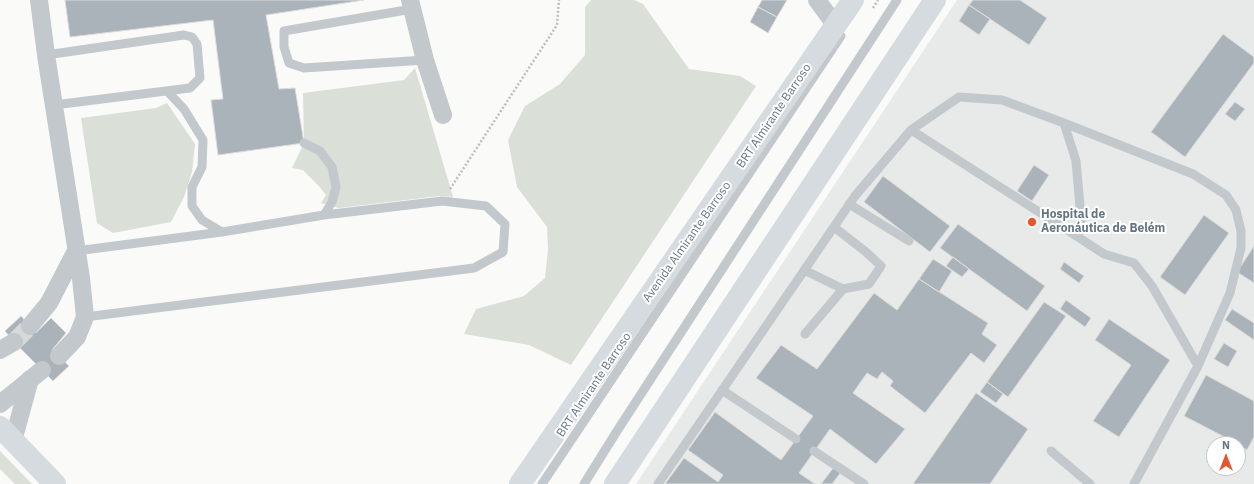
<!DOCTYPE html>
<html>
<head>
<meta charset="utf-8">
<style>
  body { margin:0 }
  #map { position:relative; width:1254px; height:484px; overflow:hidden; background:#fafaf8; font-family:"IBM Plex Sans",sans-serif }
  canvas { display:block }
  .north { position:absolute; left:1206px; top:436px; width:40px; height:40px; box-sizing:border-box; background:#fff; border:1px solid #c1c8cd; border-radius:50%; rotate:0deg; font-size:11px; font-weight:700; line-height:16px; text-align:center; color:#657683 }
  .north::after { content:''; display:block; margin:auto; width:14px; height:18px; background:#e4572e; clip-path:polygon(50% 0,100% 100%,50% 72%,0 100%) }
</style>
</head>
<body>
<div id="map">
<canvas width="1254" height="484"></canvas>
<div class="north">N</div>
</div>
<script>
const g = document.querySelector('canvas').getContext('2d');
g.lineJoin = 'round';
function paint(path, color) {
  g.fillStyle = color;
  g.fill(path, 'evenodd');
}
function toPath(rows) {
  const path = new Path2D();
  for (const r of rows) {
    path.moveTo(r[0], r[1]);
    for (let i = 2; i < r.length; i += 2) path.lineTo(r[i], r[i + 1]);
  }
  return path;
}
function strokePath(path, color, width, dash) {
  g.strokeStyle = color;
  g.lineWidth = width;
  g.lineCap = dash ? 'butt' : 'round';
  g.setLineDash(dash || []);
  g.stroke(path);
}
function label(font, color, halo, rows, align = 'center') {
  g.font = font + ' "IBM Plex Sans",sans-serif';
  g.lineWidth = 4;
  g.setLineDash([]);
  g.textBaseline = 'middle';
  g.strokeStyle = halo;
  g.fillStyle = color;
  for (const [text, x, y, turn = 0] of rows) {
    g.save();
    g.translate(x, y);
    g.rotate((+turn || 0) * Math.PI / 180);
    g.textAlign = isNaN(turn) ? turn : align;
    if (halo) g.strokeText(text, 0, 0);
    g.fillText(text, 0, 0);
    g.restore();
  }
}
const built = toPath([
  [957,0,1254,0,1254,484,636,484],
  [1214,444,1238,444,1238,468,1214,468]
]);
const green = toPath([
  [591,0,634,0,643,4,689,69,740,76,756,86,571,365,529,345,464,334,476,309,524,296,545,278,548,249,547,227,517,187,508,140,525,106,560,84,585,55,585,7],
  [415,68,453,197,439,196,339,208,321,203,326,195,318,185,303,170,292,168,304,143,303,93,404,80],
  [167,103,195,144,192,172,184,197,171,222,113,233,97,223,81,118,156,108],
  [0,451,32,484,15,484,0,469]
]);
const building = toPath([
  [65,0,364,0,266,15,279,89,295,88,304,143,218,155,211,100,223,99,213,20,70,37,65,0],
  [762,0,787,0,777,17,758,7,762,0],
  [973,0,1020,0,1047,18,1029,45,969,5,973,0],
  [969,5,990,19,979,35,959,21,969,5],
  [758,7,777,17,768,33,750,22,758,7],
  [1223,34,1254,57,1254,63,1185,157,1151,132,1223,34],
  [1235,102,1245,109,1235,121,1225,114,1235,102],
  [1034,165,1049,175,1032,201,1017,191,1034,165],
  [883,176,950,226,930,252,864,202,883,176],
  [1204,215,1229,233,1185,295,1160,277,1204,215],
  [958,224,1045,286,1027,311,940,248,958,224],
  [1254,246,1254,283,1237,272,1254,246],
  [953,257,969,269,962,277,946,266,953,257],
  [933,259,952,271,939,292,919,279,933,259],
  [1064,262,1084,276,1079,283,1060,269,1064,262],
  [919,279,988,323,982,334,997,345,984,363,971,353,925,413,890,386,893,381,882,372,877,379,867,373,853,393,905,429,876,464,830,429,799,473,815,484,665,484,684,458,718,482,723,475,688,450,715,412,781,460,813,416,756,378,781,345,817,369,874,293,897,310,919,279],
  [1066,300,1091,318,1085,327,1060,309,1066,300],
  [1044,302,1066,316,1008,397,987,382,1044,302],
  [1232,309,1254,323,1254,340,1225,320,1232,309],
  [21,316,36,333,51,318,66,333,52,350,69,366,53,381,14,342,5,331,21,316],
  [1109,319,1170,360,1119,437,1093,421,1131,365,1095,340,1109,319],
  [1224,343,1237,351,1228,367,1214,359,1224,343],
  [1206,375,1254,401,1254,437,1247,450,1238,444,1184,416,1206,375],
  [987,382,1003,394,996,403,980,392,987,382],
  [976,393,1028,429,990,484,913,484,976,393],
  [834,467,841,472,832,484,821,484,834,467]
]);
const minorTunnel = toPath([
  [14,342,30,326]
]);
const path = toPath([
  [873,8,878,0],
  [450,189,557,25,559,0]
]);
const service = toPath([
  [412,9,284,31,284,47,289,63,304,68,425,60],
  [46,55,184,35,192,37,197,44,200,78,190,88,54,105],
  [167,91,184,109,203,140,202,167,192,187,192,206,202,220,222,232],
  [1064,123,1076,161,1081,218,1078,237,1104,254,1134,263,1152,286,1198,366],
  [911,130,1078,237],
  [304,143,320,151,332,167,336,187,332,202,324,215],
  [849,204,909,241],
  [76,251,222,232,324,215,442,201,486,206,505,224,503,252,474,268,85,317],
  [804,270,843,289,869,284,881,266,866,252,834,227],
  [805,334,843,289],
  [722,390,796,439],
  [814,451,864,484],
  [1051,451,1090,484],
  [542,484,841,36],
  [584,484,617,431,897,0],
  [658,484,855,196,911,130,959,97,1002,100,1064,123,1193,174,1226,195,1236,210,1241,231,1241,248,1230,293,1198,366,1134,484]
]);
const minor = toPath([
  [39,0,46,55,81,278,85,317,77,337,59,356],
  [410,0,425,60,443,115],
  [817,0,836,26],
  [30,326,49,303,76,251],
  [0,350,14,342],
  [0,404,42,370],
  [13,441,30,379]
]);
const primary = toPath([
  [0,427,55,484]
]);
const trunk = toPath([
  [520,484,853,0],
  [615,484,935,0]
]);
const markers = [
  [1032,222,5,"#e4572e"]
];
const streetNames = [
  ["BRT Almirante Barroso",774,116,-56],
  ["Avenida Almirante Barroso",687,242,-55],
  ["BRT Almirante Barroso",594,385,-56]
];
const poiNames = [
  ["Hospital de",1041,215],
  ["Aeronáutica de Belém",1041,229]
];
paint(built, '#e8e9e9');
paint(green, '#dadfd7');
paint(building, '#aab3b9');
strokePath(building, '#dcdcda', 1);
strokePath(minorTunnel, '#d5d9db', 18, [18, 9]);
strokePath(path, '#bbbfc2', 2.5, [2, 2]);
strokePath(service, '#c3c8cc', 9);
strokePath(minor, '#c3c8cc', 18);
strokePath(primary, '#d6dbdf', 22);
strokePath(trunk, '#d6dbdf', 22);
for (const [x, y, r, color] of markers) {
  const dot = new Path2D();
  dot.arc(x, y, r, 0, 2 * Math.PI);
  g.fillStyle = color;
  g.fill(dot);
  strokePath(dot, '#fff', 1.5);
}
label('12px', '#657683', '#fff', streetNames);
label('bold 12px', '#657683', '#fff', poiNames, 'left');
</script>
</body>
</html>
